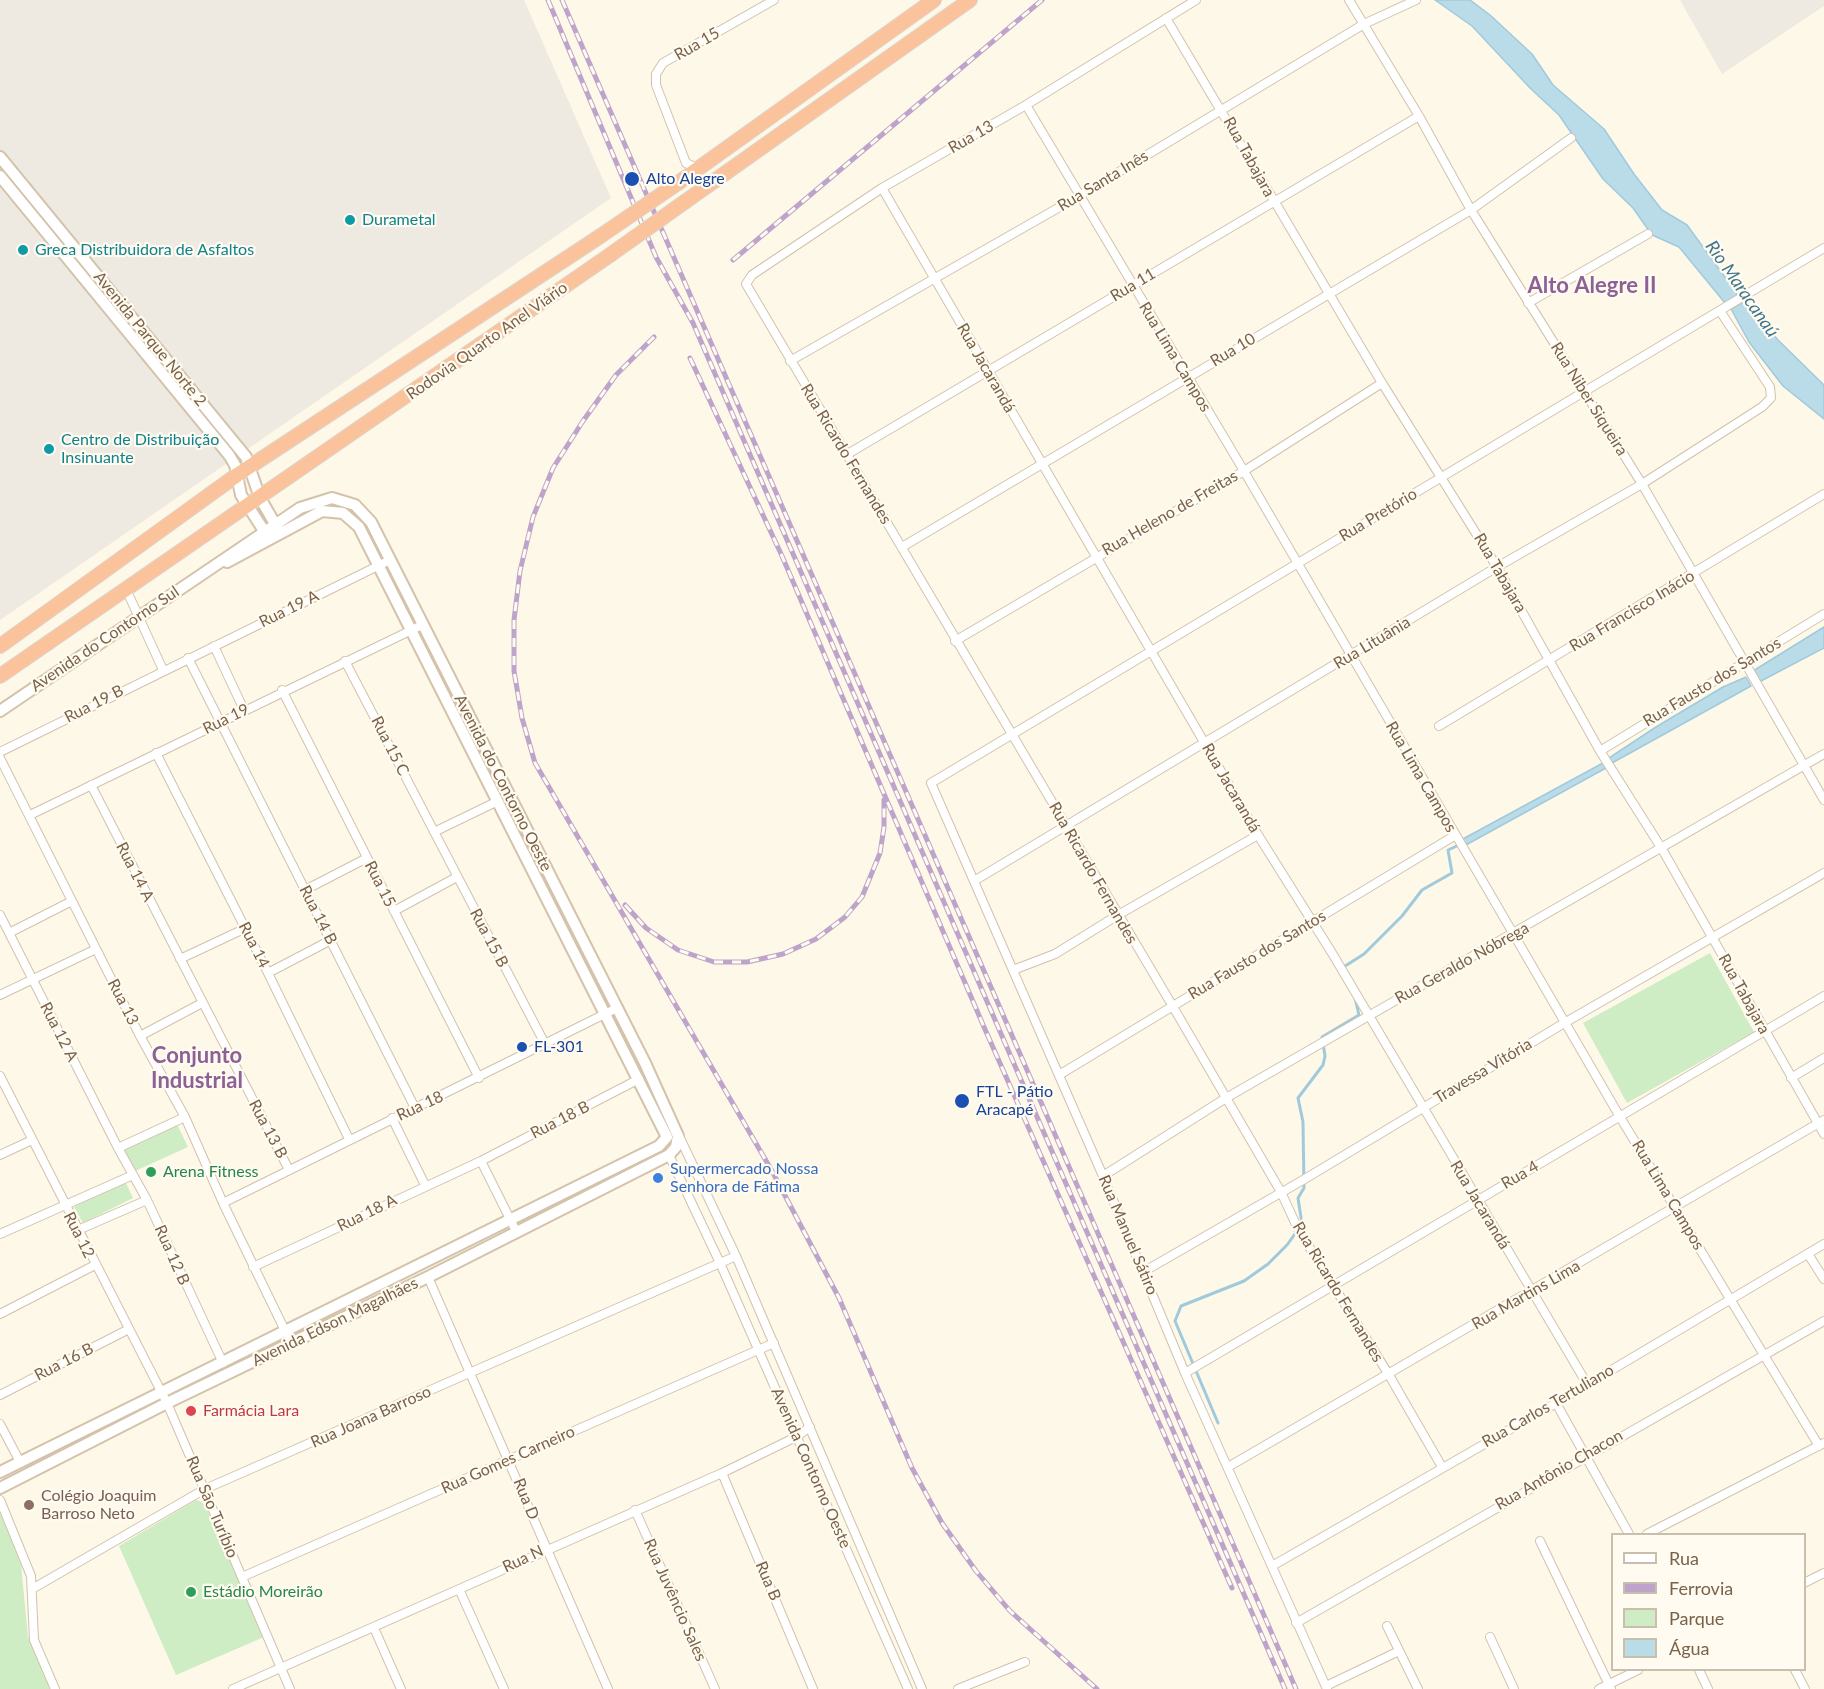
<!DOCTYPE html>
<html>
<head>
<meta charset="utf-8">
<style>
  body { margin:0 }
  #map { position:relative; width:1824px; height:1689px; overflow:hidden; background:#fef8e8; font-family:Lato,sans-serif }
  canvas { display:block }
  .legend { position:absolute; left:1611px; top:1533px; width:195px; height:138px; box-sizing:border-box; background:#fffbf0; border:2px solid #cabead; margin:0; padding:8px 10px; list-style:none; font-size:18px; color:#7a6249 }
  .legend li { display:flex; align-items:center; gap:12px; height:30px }
  .legend b { width:30px; border:2px solid #cabead }
</style>
</head>
<body>
<div id="map">
<canvas width="1824" height="1689"></canvas>
<ul class="legend">
<li><b style="height:8px;background:#fff"></b>Rua</li>
<li><b style="height:8px;background:#bea4ca"></b>Ferrovia</li>
<li><b style="height:16px;background:#cfedc5"></b>Parque</li>
<li><b style="height:16px;background:#badce9"></b>Água</li>
</ul>
</div>
<script>
const g = document.querySelector('canvas').getContext('2d');
g.lineJoin = 'round';
function paint(path, color) {
  g.fillStyle = color;
  g.fill(path, 'evenodd');
}
function toPath(rows) {
  const path = new Path2D();
  for (const r of rows) {
    path.moveTo(r[0], r[1]);
    for (let i = 2; i < r.length; i += 2) path.lineTo(r[i], r[i + 1]);
  }
  return path;
}
function strokePath(path, color, width, dash) {
  g.strokeStyle = color;
  g.lineWidth = width;
  g.lineCap = dash ? 'butt' : 'round';
  g.setLineDash(dash || []);
  g.stroke(path);
}
function label(font, color, halo, rows, align = 'center') {
  g.font = font + ' Lato,sans-serif';
  g.lineWidth = 4.5;
  g.setLineDash([]);
  g.textBaseline = 'middle';
  g.strokeStyle = halo;
  g.fillStyle = color;
  for (const [text, x, y, turn = 0] of rows) {
    g.save();
    g.translate(x, y);
    g.rotate((+turn || 0) * Math.PI / 180);
    g.textAlign = isNaN(turn) ? turn : align;
    if (halo) g.strokeText(text, 0, 0);
    g.fillText(text, 0, 0);
    g.restore();
  }
}
const industrial = toPath([
  [0,0,524,0,611,198,0,620],
  [1680,0,1824,0,1824,6,1722,74]
]);
const green = toPath([
  [1710,953,1754,1032,1627,1103,1583,1023],
  [177,1124,188,1147,133,1172,123,1151],
  [125,1181,133,1198,83,1223,74,1207],
  [196,1500,204,1502,264,1637,176,1675,119,1546],
  [0,1513,21,1564,28,1637,50,1689,0,1689]
]);
const water = toPath([
  [1435,0,1470,0,1490,15,1532,54,1553,85,1604,129,1634,174,1662,210,1687,225,1738,295,1725,303,1679,247,1652,235,1633,208,1603,179,1559,115,1531,89,1472,26,1435,0],
  [1745,301,1778,340,1824,385,1824,419,1783,386,1749,342,1731,309,1745,301],
  [1824,627,1824,648,1759,682,1753,671,1824,627],
  [1746,677,1751,686,1612,763,1609,758,1656,727,1723,687,1746,677],
  [1603,763,1606,768,1464,846,1461,840,1603,763]
]);
const stream = toPath([
  [1342,968,1364,954,1402,916,1422,890,1452,873,1448,850,1459,845],
  [1218,1423,1175,1321,1181,1306,1244,1281,1268,1264,1287,1245,1302,1224,1298,1198,1304,1188,1303,1122,1298,1098,1323,1065,1325,1056,1322,1037,1359,1015,1355,998]
]);
const street = toPath([
  [1196,0,1026,105,882,188,752,275,746,284,1172,1005,1281,1192,1298,1229,1389,1375,1442,1467],
  [1349,0,1419,116,1471,210,1642,484,1824,800],
  [1166,18,1382,383,1497,567,1600,751,1662,849,1824,1134],
  [1026,105,1244,471,1620,1117,1819,1446],
  [699,169,686,163,656,85,656,74,663,63,774,0],
  [882,188,1258,835,1332,953,1587,1384],
  [1528,303,1648,234],
  [790,361,1079,196,1364,24,1416,0],
  [846,455,1419,116],
  [902,547,1471,210,1571,138],
  [126,589,163,670],
  [955,641,1244,471,1382,383],
  [214,646,244,710],
  [188,658,415,1108],
  [345,661,545,1044],
  [282,690,479,1078],
  [1439,726,1824,494],
  [1600,751,1824,614],
  [0,752,390,560],
  [156,753,268,973,349,1139],
  [0,758,140,1036,185,1117,223,1203,291,1343],
  [91,785,289,1170],
  [30,815,422,625],
  [434,832,496,802],
  [974,881,1497,567,1642,484,1762,407,1771,398,1770,387,1720,311],
  [305,890,367,858],
  [394,911,457,877],
  [0,915,118,1148,147,1200,223,1363],
  [9,933,72,901],
  [180,959,246,928],
  [1013,970,1055,954,1118,915,1258,835],
  [268,973,331,940],
  [0,995,96,949],
  [140,1036,202,1003],
  [1059,1075,1454,836],
  [0,1076,167,1403,290,1689],
  [1791,1078,1824,1058],
  [392,1118,425,1185],
  [679,1136,736,1256,922,1689],
  [118,1148,185,1117],
  [0,1155,32,1140],
  [669,1155,720,1263,908,1689],
  [481,1161,516,1231],
  [1103,1176,1226,1098,1824,754],
  [223,1203,617,1008],
  [78,1230,147,1200],
  [0,1234,133,1175],
  [1808,1254,1824,1279],
  [253,1267,481,1161,639,1079],
  [1143,1272,1303,1180,1566,1022,1824,873],
  [428,1277,608,1689],
  [0,1314,95,1265],
  [1185,1373,1824,996],
  [0,1395,129,1329],
  [1556,1403,1629,1534],
  [0,1424,20,1462],
  [1228,1467,1824,1120],
  [722,1473,813,1689],
  [0,1500,31,1576,34,1640,55,1689],
  [635,1510,715,1689],
  [1647,1534,1824,1443],
  [1540,1541,1611,1689],
  [1272,1566,1556,1403,1824,1244],
  [242,1577,774,1343],
  [1804,1583,1824,1573],
  [32,1589,205,1489,736,1256],
  [459,1589,504,1689],
  [1296,1623,1824,1321],
  [1387,1626,1418,1689],
  [374,1628,401,1689],
  [1490,1637,1514,1689],
  [1699,1670,1708,1689],
  [1795,1670,1805,1689],
  [1326,1686,1399,1651],
  [233,1689,722,1473,796,1437,810,1427],
  [958,1689,1025,1662],
  [1327,1689,1185,1373,1103,1176,931,783,1824,248],
  [1599,1689,1638,1670]
]);
const secondary = toPath([
  [0,157,246,457,260,498,278,529],
  [0,176,229,455,235,465,241,495,266,534],
  [0,711,300,508,332,498,355,505,371,522,645,1063,678,1136,676,1147,669,1155,428,1277,167,1403,0,1488],
  [0,1472,659,1146,667,1137,359,527,343,513,322,511,227,562]
]);
const highway = toPath([
  [678,183,934,0],
  [686,201,970,0],
  [0,646,237,475,599,237],
  [0,676,610,255]
]);
const rail = toPath([
  [548,0,656,257,693,323,1285,1689],
  [562,0,1296,1689],
  [733,260,1042,0],
  [654,337,616,375,583,421,553,468,533,517,520,571,514,620,514,671,522,718,535,763,772,1171,839,1298,912,1468,942,1523,976,1571,1010,1611,1097,1689],
  [690,358,782,556,984,1027,1232,1588],
  [625,905,646,928,678,950,714,962,747,962,783,954,816,939,845,917,862,897,880,853,884,827,884,800]
]);
const highwayBridge = toPath([
  [599,237,678,183],
  [610,255,686,201]
]);
const markers = [
  [632,179,8,"#1a4fb4"],
  [350,220,6,"#0f9aa8"],
  [23,250,6,"#0f9aa8"],
  [49,449,6,"#0f9aa8"],
  [522,1047,6,"#1a4fb4"],
  [962,1101,8,"#1a4fb4"],
  [151,1172,6,"#2e9e5b"],
  [658,1178,6,"#3f7fe0"],
  [191,1411,6,"#e0444e"],
  [29,1505,6,"#8d6e63"],
  [191,1592,6,"#2e9e5b"]
];
const streetNames = [
  ["Rua 15",697,44,-30],
  ["Rua 13",971,137,-30],
  ["Rua Tabajara",1249,157,61],
  ["Rua Santa Inês",1103,181,-31],
  ["Rua 11",1133,285,-31],
  ["Avenida Parque Norte 2",150,339,51],
  ["Rodovia Quarto Anel Viário",487,341,-35],
  ["Rua 10",1233,350,-31],
  ["Rua Lima Campos",1175,357,59],
  ["Rua Jacarandá",986,368,60],
  ["Rua Niber Siqueira",1589,399,58],
  ["Rua Ricardo Fernandes",846,454,59],
  ["Rua Heleno de Freitas",1170,513,-30],
  ["Rua Pretório",1378,515,-31],
  ["Rua Tabajara",1500,573,60],
  ["Rua 19 A",289,609,-26],
  ["Rua Francisco Inácio",1632,611,-31],
  ["Avenida do Contorno Sul",105,639,-34],
  ["Rua Lituânia",1372,643,-31],
  ["Rua Fausto dos Santos",1712,682,-31],
  ["Rua 19 B",94,704,-27],
  ["Rua 19",226,719,-26],
  ["Rua 15 C",390,746,63],
  ["Rua Lima Campos",1421,777,60],
  ["Avenida do Contorno Oeste",503,783,63],
  ["Rua Jacarandá",1231,788,60],
  ["Rua 14 A",135,872,63],
  ["Rua Ricardo Fernandes",1093,873,60],
  ["Rua 15",380,884,63],
  ["Rua 14 B",318,915,63],
  ["Rua 15 B",489,938,62],
  ["Rua 14",254,945,63],
  ["Rua Fausto dos Santos",1257,955,-31],
  ["Rua Geraldo Nóbrega",1462,963,-29],
  ["Rua Tabajara",1744,994,61],
  ["Rua 13",123,1002,63],
  ["Rua 12 A",59,1032,63],
  ["Travessa Vitória",1483,1071,-31],
  ["Rua 18",420,1106,-25],
  ["Rua 18 B",560,1120,-27],
  ["Rua 13 B",268,1129,62],
  ["Rua 4",1520,1175,-30],
  ["Rua Lima Campos",1668,1195,59],
  ["Rua Jacarandá",1480,1205,59],
  ["Rua 18 A",367,1213,-26],
  ["Rua 12",79,1235,63],
  ["Rua Manuel Sátiro",1128,1235,67],
  ["Rua 12 B",172,1255,66],
  ["Rua Ricardo Fernandes",1338,1292,59],
  ["Rua Martins Lima",1526,1295,-30],
  ["Avenida Edson Magalhães",335,1322,-26],
  ["Rua 16 B",64,1362,-27],
  ["Rua Carlos Tertuliano",1548,1406,-30],
  ["Rua Joana Barroso",371,1417,-24],
  ["Rua Gomes Carneiro",508,1460,-24],
  ["Avenida Contorno Oeste",811,1468,66],
  ["Rua Antônio Chacon",1559,1470,-30],
  ["Rua D",526,1499,68],
  ["Rua São Turíbio",212,1507,67],
  ["Rua N",523,1559,-25],
  ["Rua B",768,1581,67],
  ["Rua Juvêncio Sales",675,1600,66]
];
const transitNames = [
  ["Alto Alegre",646,179],
  ["FL-301",534,1047],
  ["FTL - Pátio",976,1092],
  ["Aracapé",976,1110]
];
const cultureNames = [
  ["Durametal",362,220],
  ["Greca Distribuidora de Asfaltos",35,250],
  ["Centro de Distribuição",61,440],
  ["Insinuante",61,458]
];
const shopNames = [
  ["Supermercado Nossa",670,1169],
  ["Senhora de Fátima",670,1187]
];
const leisureNames = [
  ["Arena Fitness",163,1172],
  ["Estádio Moreirão",203,1592]
];
const healthNames = [
  ["Farmácia Lara",203,1411]
];
const educationNames = [
  ["Colégio Joaquim",41,1496],
  ["Barroso Neto",41,1514]
];
const waterNames = [
  ["Rio Maracanaú",1742,289,55]
];
const districtNames = [
  ["Alto Alegre II",1592,286],
  ["Conjunto",197,1056],
  ["Industrial",197,1081]
];
paint(industrial, '#eee9e1');
paint(green, '#cfedc5');
paint(water, '#badce9');
strokePath(water, '#a0cadc', 1.5);
strokePath(stream, '#a0cadc', 3);
strokePath(street, '#d1c2ac', 10);
strokePath(secondary, '#d4c3aa', 14);
strokePath(highway, '#dcd6d0', 16);
strokePath(street, '#fff', 8);
strokePath(secondary, '#fff', 10);
strokePath(highway, '#fbc39b', 14);
strokePath(rail, '#bea4ca', 5);
strokePath(rail, '#fffbf0', 3, [9]);
strokePath(highwayBridge, '#dcd6d0', 16, []);
strokePath(highwayBridge, '#fbc39b', 14);
for (const [x, y, r, color] of markers) {
  const dot = new Path2D();
  dot.arc(x, y, r, 0, 2 * Math.PI);
  g.fillStyle = color;
  g.fill(dot);
  strokePath(dot, '#fffbf0', 2);
}
label('16px', '#7a6249', '#fffbf0', streetNames);
label('16px', '#164399', '#fffbf0', transitNames, 'left');
label('16px', '#0d838f', '#fffbf0', cultureNames, 'left');
label('16px', '#366cbe', '#fffbf0', shopNames, 'left');
label('16px', '#27864d', '#fffbf0', leisureNames, 'left');
label('16px', '#be3a42', '#fffbf0', healthNames, 'left');
label('16px', '#785e54', '#fffbf0', educationNames, 'left');
label('italic 18px', '#41768f', '#fffbf0', waterNames);
label('bold 22px', '#8c6196', '#fffbf0', districtNames);
</script>
</body>
</html>
